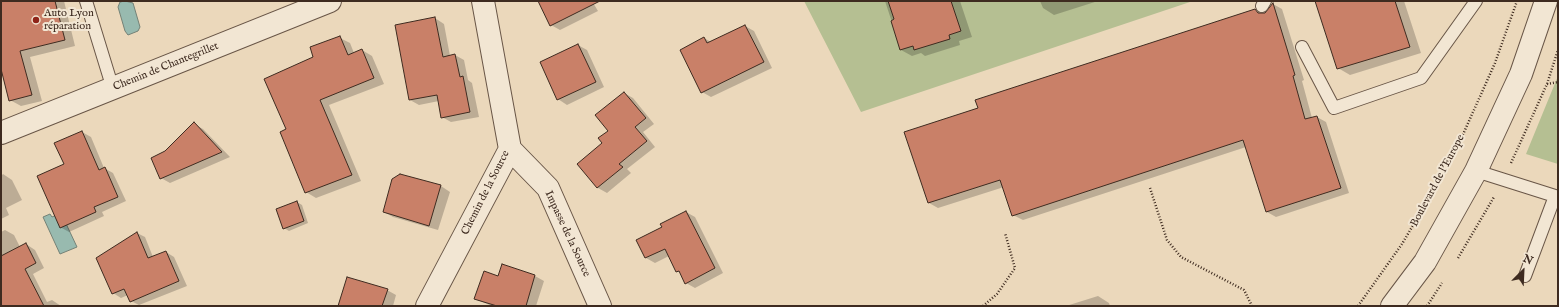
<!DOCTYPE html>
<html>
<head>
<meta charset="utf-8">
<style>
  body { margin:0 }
  #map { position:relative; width:1559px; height:307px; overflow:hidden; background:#ebd8bb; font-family:"IM FELL English",serif }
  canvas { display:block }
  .frame { position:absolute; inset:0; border:2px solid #3e2b20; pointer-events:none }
  .north { position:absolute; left:1503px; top:251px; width:40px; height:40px; -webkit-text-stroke:3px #f2e6d3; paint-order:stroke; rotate:24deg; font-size:11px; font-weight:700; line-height:16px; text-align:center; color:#3e2b20 }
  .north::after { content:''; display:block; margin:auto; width:14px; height:18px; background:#3e2b20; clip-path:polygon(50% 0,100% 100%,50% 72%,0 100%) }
</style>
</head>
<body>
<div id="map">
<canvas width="1559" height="307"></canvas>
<div class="frame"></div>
<div class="north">N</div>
</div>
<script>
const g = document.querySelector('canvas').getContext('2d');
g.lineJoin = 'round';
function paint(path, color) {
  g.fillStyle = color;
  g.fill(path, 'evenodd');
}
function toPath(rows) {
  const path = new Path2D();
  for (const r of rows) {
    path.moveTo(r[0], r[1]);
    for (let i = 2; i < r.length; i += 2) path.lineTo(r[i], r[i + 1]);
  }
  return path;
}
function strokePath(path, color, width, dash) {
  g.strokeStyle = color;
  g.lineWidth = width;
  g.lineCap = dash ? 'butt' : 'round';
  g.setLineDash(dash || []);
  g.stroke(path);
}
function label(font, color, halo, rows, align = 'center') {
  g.font = font + ' "IM FELL English",serif';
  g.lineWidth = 4;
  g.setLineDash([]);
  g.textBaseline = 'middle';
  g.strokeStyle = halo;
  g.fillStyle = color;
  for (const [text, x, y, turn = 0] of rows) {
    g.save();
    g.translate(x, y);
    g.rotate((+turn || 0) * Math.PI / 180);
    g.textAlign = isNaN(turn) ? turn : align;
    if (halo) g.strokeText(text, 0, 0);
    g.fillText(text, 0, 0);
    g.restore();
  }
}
const green = toPath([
  [804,1,1193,1,861,112],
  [1558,76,1558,164,1526,154]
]);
const water = toPath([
  [125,1,133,3,140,27,138,31,128,35,125,31,118,7,120,2,125,1],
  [61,213,77,247,60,254,43,217,50,214,52,217,61,213]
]);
const shadow = toPath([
  [1,1,64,1,75,46,30,57,42,101,21,106,10,100,1,65],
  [550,1,592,1,598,11,560,30,551,25],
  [885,1,960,1,972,37,959,41,960,45,925,56,921,53,912,56,901,50],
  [1040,1,1098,1,1054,15,1043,8],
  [1316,1,1404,1,1421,53,1350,75,1338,68],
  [1273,4,1282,9,1304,80,1302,81,1312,118,1317,117,1326,122,1349,193,1276,217,1267,212,1246,147,1023,220,1013,215,1004,187,938,208,929,203,979,109,1255,10,1266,14],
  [435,18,444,24,450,56,455,55,464,60,468,80,472,83,479,117,451,122,442,117,439,101,419,105,410,100],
  [745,26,754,31,772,68,711,97,702,92,704,38,711,42],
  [340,38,350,43,354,53,362,50,372,56,384,84,329,105,361,181,316,198,306,192,287,130,315,58],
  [578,45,587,50,604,87,567,105,558,99],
  [624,93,633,98,654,124,643,132,655,147,627,169,631,173,607,193,598,188,579,164,604,143],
  [194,124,203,129,230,157,170,183,161,178,165,152],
  [82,132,91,137,104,168,113,173,126,201,102,212,104,216,69,232,60,227],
  [3,174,12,180,22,200,6,208,9,215,1,219,1,176],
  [400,175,441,186,450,192,438,230,393,217,384,212],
  [297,202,302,205,308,223,289,231,284,228],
  [686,212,695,217,723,273,695,288,686,283,669,256,655,263,646,258,663,228],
  [5,230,14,235,20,247,26,244,35,250,44,268,33,274,47,302,52,300,61,306,20,306,1,289,1,232],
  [137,233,145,237,153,257,166,252,174,257,187,286,139,305,131,301,128,295,121,298,113,293],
  [503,265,535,276,544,281,536,306,492,306,475,299,499,277],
  [387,290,396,295,393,306,347,306],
  [1098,296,1109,303,1110,306,1066,306]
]);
const building = toPath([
  [1,1,55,1,65,40,20,51,32,95,9,101,1,69,1,1],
  [538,1,600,1,550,26,538,1],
  [888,1,951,1,961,31,949,35,950,39,914,50,913,46,900,50,891,21,894,19,888,1],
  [1315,1,1395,1,1410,47,1337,69,1315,1],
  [1273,3,1295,75,1293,76,1305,119,1317,116,1341,188,1266,212,1243,140,1012,216,1000,180,928,203,904,132,978,108,975,100,1255,9,1258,13,1265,13,1273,3],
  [435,17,443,57,455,54,460,77,463,76,470,112,441,118,437,95,409,100,395,25,435,17],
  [745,25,764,62,701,93,680,50,704,37,707,43,745,25],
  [340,36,348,55,362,49,374,78,320,100,352,175,305,193,280,132,286,129,264,79,313,57,310,47,340,36],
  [578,44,596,82,557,100,540,62,578,44],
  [624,92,646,118,635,127,647,141,619,164,623,167,597,188,577,164,602,143,598,138,608,131,595,115,624,92],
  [194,122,222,152,160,179,151,158,165,151,194,122],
  [82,131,99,170,105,167,118,197,94,207,96,212,60,228,37,176,64,164,54,143,82,131],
  [400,174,441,185,429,226,383,212,392,179,400,174],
  [297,201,304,221,283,229,276,209,297,201],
  [686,211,715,268,685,284,679,271,676,272,665,249,645,258,636,240,662,227,660,224,686,211],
  [137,232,148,258,166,251,179,281,130,302,124,289,112,294,96,258,137,232],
  [26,243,36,263,25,269,44,306,1,306,1,256,26,243],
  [502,264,535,275,526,306,497,306,474,299,484,271,498,276,502,264],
  [347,277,388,289,382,306,338,306,347,277]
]);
const path = toPath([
  [1547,84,1558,82],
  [1511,163,1547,84,1558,50],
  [1150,188,1167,240,1181,257,1244,290,1252,306],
  [1458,258,1494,197],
  [983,306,997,294,1015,268,1005,233],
  [1358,306,1402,244,1452,159,1495,63,1517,1],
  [1427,306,1442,283]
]);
const service = toPath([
  [86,1,113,89],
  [1262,6,1265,1],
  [1302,47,1334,108,1421,78,1476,1],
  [1476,171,1555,196,1525,276]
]);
const minor = toPath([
  [1,133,330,1],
  [510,149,548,188,600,306],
  [427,306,510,149,483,1]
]);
const tertiary = toPath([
  [1392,306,1425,262,1476,171,1521,74,1546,1]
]);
const markers = [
  [36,20,4,"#8f2418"]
];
const poiNames = [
  ["Auto Lyon",44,14],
  ["réparation",44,27]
];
const streetNames = [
  ["Chemin de Chantegrillet",166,67,-22],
  ["Boulevard de l'Europe",1438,181,-62],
  ["Chemin de la Source",486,193,-63],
  ["Impasse de la Source",567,234,65]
];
paint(green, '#b5bf92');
paint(water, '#98baaf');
strokePath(water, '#748176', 1);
paint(shadow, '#0003');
paint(building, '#c98068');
strokePath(building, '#3e2b20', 1);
strokePath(service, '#695647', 14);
strokePath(minor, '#695647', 24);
strokePath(tertiary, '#695647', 24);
strokePath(path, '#3e2b20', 2.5, [1, 2]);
strokePath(service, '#f2e6d3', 12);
strokePath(minor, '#f2e6d3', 22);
strokePath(tertiary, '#f2e6d3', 22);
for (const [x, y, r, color] of markers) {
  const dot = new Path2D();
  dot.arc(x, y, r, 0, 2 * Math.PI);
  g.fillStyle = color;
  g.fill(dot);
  strokePath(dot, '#f2e6d3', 1.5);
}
label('11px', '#3e2b20', '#f2e6d3', poiNames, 'left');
label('11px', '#3e2b20', '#f2e6d3', streetNames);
</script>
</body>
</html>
